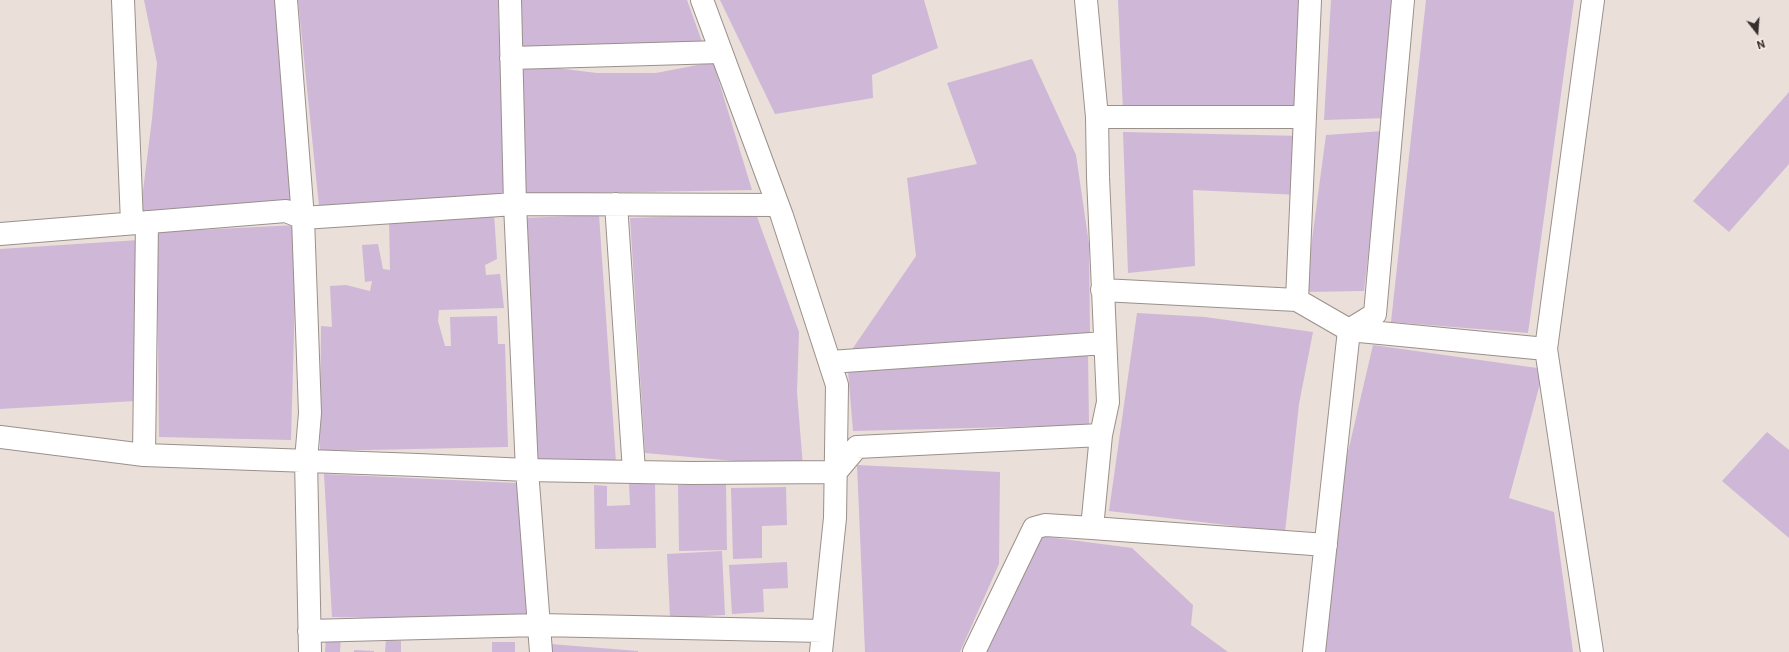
<!DOCTYPE html>
<html>
<head>
<meta charset="utf-8">
<style>
  body { margin:0 }
  #map { position:relative; width:1789px; height:652px; overflow:hidden; background:#eadfd9; font-family:Roboto,sans-serif }
  canvas { display:block }
  .north { position:absolute; left:1737px; top:12px; width:40px; height:40px; -webkit-text-stroke:3px #f8ede6; paint-order:stroke; rotate:163deg; font-size:11px; font-weight:700; line-height:16px; text-align:center; color:#342f2d }
  .north::after { content:''; display:block; margin:auto; width:14px; height:18px; background:#342f2d; clip-path:polygon(50% 0,100% 100%,50% 72%,0 100%) }
</style>
</head>
<body>
<div id="map">
<canvas width="1789" height="652"></canvas>
<div class="north">N</div>
</div>
<script>
const g = document.querySelector('canvas').getContext('2d');
g.lineJoin = 'round';
function paint(path, color) {
  g.fillStyle = color;
  g.fill(path, 'evenodd');
}
function toPath(rows) {
  const path = new Path2D();
  for (const r of rows) {
    path.moveTo(r[0], r[1]);
    for (let i = 2; i < r.length; i += 2) path.lineTo(r[i], r[i + 1]);
  }
  return path;
}
function strokePath(path, color, width, dash) {
  g.strokeStyle = color;
  g.lineWidth = width;
  g.lineCap = dash ? 'butt' : 'round';
  g.setLineDash(dash || []);
  g.stroke(path);
}
const building = toPath([
  [144,0,280,0,301,203,140,215,152,119,157,63],
  [298,0,498,0,504,194,320,216],
  [516,0,687,0,705,50,518,53],
  [720,0,924,0,938,48,872,75,873,98,775,114],
  [1118,0,1301,0,1294,108,1123,111],
  [1331,0,1396,0,1388,118,1324,120],
  [1426,0,1574,0,1528,333,1391,322],
  [1032,59,1076,155,1089,244,1090,338,851,351,916,256,907,178,977,164,947,83],
  [713,62,752,190,525,194,515,63,597,73,656,73],
  [1789,92,1789,164,1729,232,1693,201],
  [1383,131,1364,291,1305,292,1326,135],
  [1123,132,1302,136,1300,195,1193,190,1195,266,1128,273],
  [494,213,497,259,485,265,486,275,500,274,504,308,439,310,438,321,445,346,451,346,450,317,497,316,498,344,505,344,508,447,320,451,321,326,332,327,330,286,346,285,370,291,372,281,365,282,362,245,378,244,383,269,390,270,389,217],
  [756,214,799,332,797,392,803,467,645,453,630,218],
  [599,215,616,463,537,462,523,218],
  [297,225,291,440,159,437,157,232],
  [139,240,135,401,0,409,0,249],
  [1137,313,1205,317,1313,332,1299,404,1285,532,1109,511],
  [1373,345,1544,369,1509,498,1554,512,1573,652,1324,652,1344,469],
  [1088,354,1089,425,853,431,848,371],
  [1767,432,1789,450,1789,538,1722,481],
  [857,465,1000,472,999,564,960,652,865,652],
  [324,474,517,483,533,620,332,617],
  [629,484,655,484,656,548,595,549,594,485,607,486,607,506,630,505],
  [726,484,727,550,679,551,678,485],
  [786,487,787,525,762,526,762,558,733,559,731,488],
  [1040,536,1132,548,1193,605,1191,625,1228,652,985,652],
  [722,551,725,615,670,618,667,554],
  [787,562,788,588,763,589,764,612,732,614,729,565],
  [326,637,341,637,340,652,325,652],
  [386,640,401,641,401,652,385,652],
  [492,642,515,642,515,652,492,652],
  [550,644,638,651,638,652,550,652],
  [354,650,374,651,374,652,354,652]
]);
const street = toPath([
  [123,0,132,223],
  [286,0,303,218,310,413,306,460,310,652],
  [510,0,515,204,527,470,541,652],
  [702,0,782,216,837,385,835,518,821,652],
  [511,58,721,52],
  [1097,117,1305,117],
  [616,204,634,471],
  [0,234,286,211,303,218,515,204,777,205],
  [1102,290,1297,300,1349,330,1546,349,1593,0],
  [1297,300,1310,0],
  [1546,349,1592,652],
  [830,362,1105,343],
  [0,437,144,455,418,465,527,470,691,473,836,472,857,447,1101,435],
  [144,455,147,222],
  [1092,528,1326,545],
  [309,631,539,625,823,631],
  [974,652,1034,528,1045,525,1092,528,1101,435,1108,402,1098,177,1097,117,1086,0],
  [1314,652,1349,330,1375,314,1403,0]
]);
paint(building, '#cfb7d7');
strokePath(street, '#9a908b', 24);
strokePath(street, '#fff', 22);
</script>
</body>
</html>
